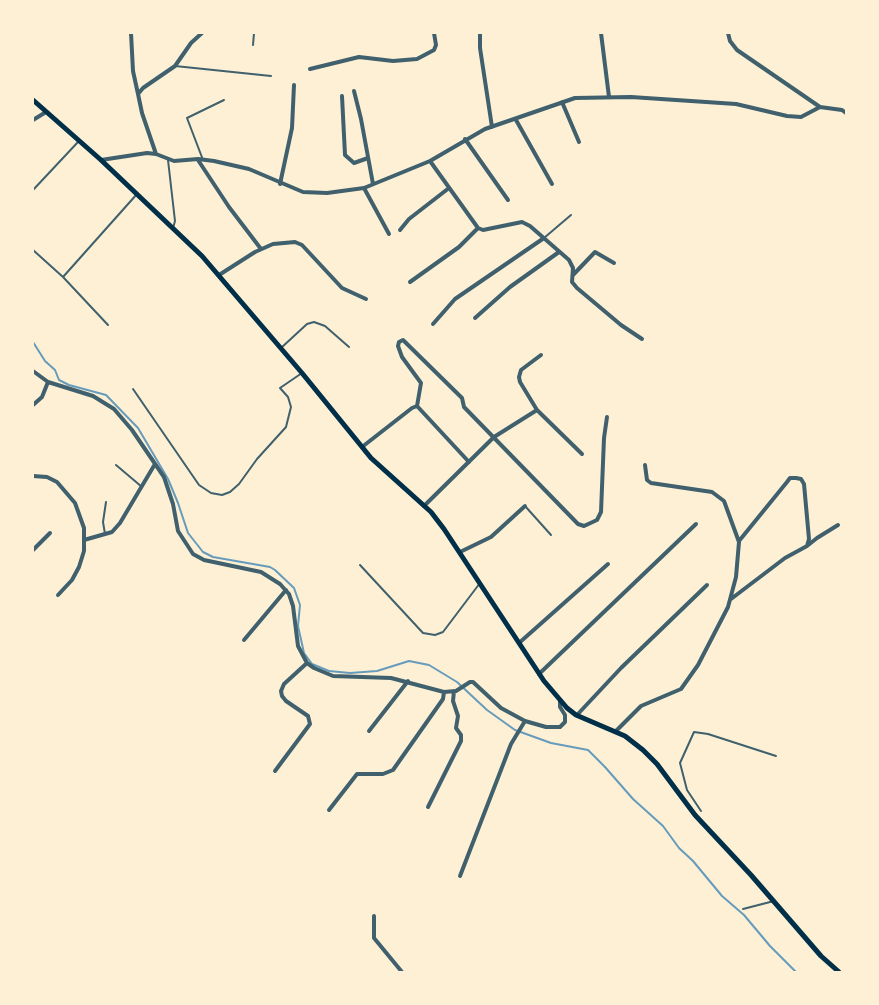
<!DOCTYPE html>
<html>
<head>
<meta charset="utf-8">
<style>
  body { margin:0 }
  #map { position:relative; width:879px; height:1005px; overflow:hidden; background:#fdf0d5; font-family:Helvetica,sans-serif }
  canvas { display:block }
  .frame { position:absolute; inset:0; border:34px solid #fdf0d5; pointer-events:none }
</style>
</head>
<body>
<div id="map">
<canvas width="879" height="1005"></canvas>
<div class="frame"></div>
</div>
<script>
const g = document.querySelector('canvas').getContext('2d');
g.lineJoin = 'round';
function toPath(rows) {
  const path = new Path2D();
  for (const r of rows) {
    path.moveTo(r[0], r[1]);
    for (let i = 2; i < r.length; i += 2) path.lineTo(r[i], r[i + 1]);
  }
  return path;
}
function strokePath(path, color, width, dash) {
  g.strokeStyle = color;
  g.lineWidth = width;
  g.lineCap = dash ? 'butt' : 'round';
  g.setLineDash(dash || []);
  g.stroke(path);
}
const stream = toPath([
  [33,342,45,361,55,370,59,380,69,385,106,395,138,428,168,479,178,503,188,533,203,552,213,557,270,567,275,570,294,588,300,605,298,626,304,653,312,664,329,671,350,673,377,671,409,661,429,665,457,682,487,710,515,730,551,743,588,750,605,767,633,799,663,826,679,848,693,861,722,896,744,915,770,946,796,972]
]);
const service = toPath([
  [253,45,254,33],
  [175,66,271,76],
  [168,160,175,221,173,228],
  [203,160,187,118,224,100],
  [33,190,78,142],
  [544,238,571,215],
  [33,250,63,277,108,325],
  [63,277,137,194],
  [281,348,307,324,314,322,325,326,349,347],
  [133,389,199,485,211,493,222,495,230,492,239,484,257,459,286,427,291,407,288,397,280,388,302,373],
  [116,465,142,487],
  [525,506,551,535],
  [105,534,103,522,106,502],
  [360,565,423,633,435,635,443,632,480,583],
  [701,811,687,790,680,763,694,732,708,734,776,756],
  [743,909,774,901]
]);
const minor = toPath([
  [131,33,133,71,138,94],
  [480,33,480,48,492,127],
  [601,33,609,97],
  [728,33,730,41,737,50,820,107,842,110,846,113],
  [310,69,359,57,393,61,417,59,434,50,436,45,434,33],
  [354,91,361,119,373,184],
  [342,96,345,155,354,163,368,158],
  [562,102,579,142],
  [33,120,46,112],
  [516,120,552,184],
  [465,139,508,200],
  [156,154,142,113,138,94,143,88,175,66,191,43,202,33],
  [101,160,147,153,156,154,174,161,198,159,214,161,249,169,303,192,327,193,364,188,430,161,485,129,575,98,631,97,736,104,787,116,801,117,820,107],
  [198,160,229,207,261,249],
  [430,161,478,228,483,230,522,222,530,226,569,260,573,268,572,282,577,288,621,325,642,339],
  [280,184,292,128,294,85],
  [364,188,389,234],
  [400,230,409,219,449,188],
  [219,275,255,252,273,244,295,242,302,245,342,288,366,299],
  [573,275,595,252,614,263],
  [410,282,459,247,478,228],
  [475,318,510,287,559,252],
  [433,324,455,299,544,238],
  [541,355,521,370,519,377,520,382,537,410,582,454],
  [33,371,48,382,93,396,114,409,132,430,164,477,173,504,178,531,193,554,204,560,261,572,280,584,289,594,293,606,298,646,307,663,314,668,333,676,391,678,444,692,456,691,470,682,473,682,501,708,525,721,546,727,560,727,565,722,565,715,560,707,560,700],
  [33,405,42,397,48,382],
  [417,406,421,383,402,357,398,346,399,342,403,340,462,398,464,407,578,524,584,526,597,520,601,512,604,438,607,417],
  [362,447,412,408,417,406,469,462],
  [33,476,47,477,57,482,75,503,84,528,84,551,79,567,72,580,58,595],
  [424,506,494,437,537,410],
  [84,540,112,532,120,523,155,464],
  [739,541,787,482,790,478,796,478,801,479,804,484,809,539,807,546],
  [33,550,50,533],
  [460,552,491,537,525,506],
  [731,599,785,558,807,546,817,538,838,525],
  [244,640,286,590],
  [519,643,608,564],
  [539,674,696,524],
  [577,715,621,668,707,585],
  [369,731,408,681],
  [616,731,641,706,681,689,698,665,728,607,736,577,739,542,724,501,712,492,651,483,647,480,645,465],
  [275,771,310,724,308,716,286,701,282,696,281,691,284,684,307,663],
  [428,807,461,741,461,735,456,728,458,716,453,701,454,691],
  [329,810,357,774,383,774,393,770,443,699,444,692],
  [460,876,511,744,525,721],
  [374,916,374,938,402,972]
]);
const secondary = toPath([
  [33,100,101,160,202,256,302,373,371,458,431,512,444,529,544,681,567,708,576,715,625,736,643,750,657,764,695,815,751,875,821,956,839,972]
]);
strokePath(stream, '#669bbc', 2);
strokePath(service, '#3f606c', 2);
strokePath(minor, '#3f606c', 4);
strokePath(secondary, '#003049', 5);
</script>
</body>
</html>
